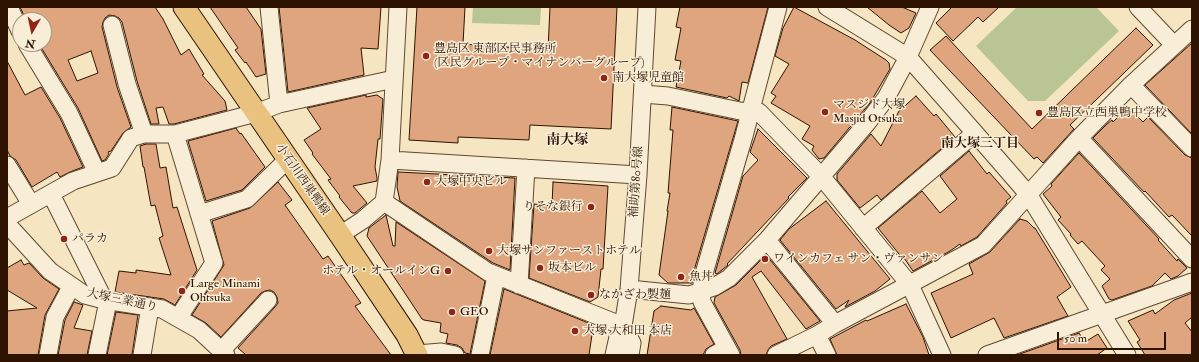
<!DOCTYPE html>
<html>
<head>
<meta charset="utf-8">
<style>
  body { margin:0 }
  #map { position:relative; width:1199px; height:362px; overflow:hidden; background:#f5e5c1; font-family:"IM FELL Double Pica",serif }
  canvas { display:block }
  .frame { position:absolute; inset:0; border:8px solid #2e1300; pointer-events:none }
  .north { position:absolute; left:12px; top:12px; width:40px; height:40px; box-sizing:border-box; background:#f8eed7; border:1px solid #a79681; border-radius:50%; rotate:189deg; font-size:11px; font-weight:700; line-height:16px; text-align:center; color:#2e1300 }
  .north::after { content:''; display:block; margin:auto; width:14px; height:18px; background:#8f2418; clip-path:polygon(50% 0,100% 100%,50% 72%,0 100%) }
  .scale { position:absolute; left:1057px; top:332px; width:109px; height:18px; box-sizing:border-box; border:2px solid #2e1300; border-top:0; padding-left:5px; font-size:12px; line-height:14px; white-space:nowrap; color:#2e1300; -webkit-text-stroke:3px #f8eed7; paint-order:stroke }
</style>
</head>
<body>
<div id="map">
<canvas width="1199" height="362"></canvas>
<div class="frame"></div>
<div class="north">N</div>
<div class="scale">50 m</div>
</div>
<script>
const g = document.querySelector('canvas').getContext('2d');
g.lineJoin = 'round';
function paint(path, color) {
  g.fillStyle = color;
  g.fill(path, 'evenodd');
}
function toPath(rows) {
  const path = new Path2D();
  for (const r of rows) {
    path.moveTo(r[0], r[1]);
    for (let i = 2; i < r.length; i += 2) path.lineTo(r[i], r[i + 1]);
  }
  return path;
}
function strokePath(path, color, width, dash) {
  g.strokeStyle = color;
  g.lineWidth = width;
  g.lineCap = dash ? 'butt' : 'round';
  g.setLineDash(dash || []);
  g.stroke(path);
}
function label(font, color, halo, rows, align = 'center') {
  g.font = font + ' "IM FELL Double Pica","Noto Serif JP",serif';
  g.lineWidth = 3;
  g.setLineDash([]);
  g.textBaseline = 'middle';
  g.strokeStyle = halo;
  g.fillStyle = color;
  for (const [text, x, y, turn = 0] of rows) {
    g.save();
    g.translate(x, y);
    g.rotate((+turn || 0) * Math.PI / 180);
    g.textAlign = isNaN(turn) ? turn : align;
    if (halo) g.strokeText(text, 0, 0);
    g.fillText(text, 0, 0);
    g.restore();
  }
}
const green = toPath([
  [473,7,541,7,540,25,472,23],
  [1017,7,1096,7,1119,31,1045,101,1028,101,976,46]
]);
const building = toPath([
  [20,7,155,7,163,19,181,55,189,49,204,74,202,75,225,101,227,110,174,124,169,124,163,107,156,108,159,124,151,124,137,81,122,22,119,18,115,16,109,15,105,18,103,22,102,27,117,87,131,127,123,133,111,151,108,152,109,154,105,160,102,161,78,108,39,44,44,44,44,20,26,20,20,7],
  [91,51,98,73,77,81,68,60,91,51],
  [210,7,246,7,261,29,266,74,256,77,246,62,245,63,235,50,238,48,210,7],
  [279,7,381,7,378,49,361,48,364,75,288,92,279,7],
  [417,7,465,7,463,44,548,50,550,7,617,7,611,129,530,125,529,140,458,137,458,143,409,140,417,7],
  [680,7,768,7,748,83,742,82,739,101,729,96,727,98,676,87,681,61,675,60,681,28,676,27,680,7],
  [794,7,855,40,886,60,889,63,890,69,870,103,824,158,819,159,812,150,814,146,802,139,810,126,771,103,776,96,771,93,789,64,775,56,783,28,794,7],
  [867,7,902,7,916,13,909,28,901,33,889,25,867,7],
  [952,7,999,7,983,22,978,17,953,41,936,23,952,7],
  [1136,28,1153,45,1070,125,1074,129,1043,163,1037,157,1034,159,930,50,946,36,1032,129,1136,28],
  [1192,43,1192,134,1145,85,1192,43],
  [7,61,25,95,41,87,60,118,83,167,70,172,60,177,57,172,32,187,16,160,10,156,7,150,7,61],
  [366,95,366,97,377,95,383,99,380,139,378,139,375,167,377,178,377,181,353,186,367,203,355,213,352,213,339,197,340,196,328,180,331,179,312,154,313,153,304,140,321,129,307,108,366,95],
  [916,96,934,116,936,114,955,137,881,200,877,195,860,208,837,180,837,174,871,134,881,146,899,111,916,96],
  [672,107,738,121,693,274,692,283,668,283,659,275,668,211,667,211,670,193,668,193,673,130,670,130,672,107],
  [1128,107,1143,122,1148,117,1185,155,1192,158,1192,236,1172,215,1169,217,1145,191,1144,192,1093,138,1107,124,1112,120,1113,122,1128,107],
  [236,128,240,134,241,133,265,167,242,190,206,201,188,141,236,128],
  [758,129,807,178,788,197,789,198,727,264,728,265,717,274,715,273,743,176,758,160,750,152,758,129],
  [146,144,156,144,160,168,166,167,173,208,177,207,197,270,175,305,164,299,115,292,119,271,136,273,136,270,171,275,159,238,163,236,155,205,151,206,144,167,143,167,140,146,146,144],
  [969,151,987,174,989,172,1011,197,1006,201,1007,203,977,237,961,246,960,244,950,251,913,271,904,258,903,259,878,228,922,191,940,213,957,199,940,176,969,151],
  [1079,153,1159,239,1158,240,1177,261,1178,259,1187,268,1178,276,1171,279,1165,273,1152,286,1112,300,1109,299,1102,286,1110,279,1101,270,1105,266,1082,241,1078,244,1070,235,1071,234,1058,220,1061,217,1043,194,1052,186,1051,184,1079,153],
  [398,172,515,178,510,270,493,263,400,201,397,187,398,172],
  [278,182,292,200,285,205,323,259,328,256,361,303,355,306,391,355,246,355,238,348,275,307,278,303,277,297,274,292,270,290,265,291,261,293,221,337,206,323,192,315,224,265,212,221,250,208,278,182],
  [553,182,608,186,603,269,601,269,598,297,590,302,529,278,534,204,552,206,553,182],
  [826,201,890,279,875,291,845,307,849,300,836,309,780,240,789,229,826,201],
  [386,215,393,246,395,246,396,222,485,281,470,354,465,353,462,348,457,345,446,343,448,334,440,332,441,323,424,320,422,319,367,236,369,228,386,215],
  [1020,219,1027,221,1034,228,1035,228,1071,287,1057,297,1068,316,1004,338,994,318,951,338,931,293,973,274,969,264,990,252,1020,219],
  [766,255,820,321,806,329,761,271,752,277,787,339,771,346,768,350,766,355,741,355,740,350,714,303,715,297,736,285,766,255],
  [21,260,24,265,29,263,43,278,59,289,45,315,38,355,7,355,7,311,37,308,7,290,7,268,21,260],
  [504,289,591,324,593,328,589,355,490,355,504,289],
  [1192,293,1192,317,1185,323,1192,332,1192,355,1145,355,1137,342,1140,340,1128,321,1153,310,1155,314,1174,300,1192,293],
  [74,302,83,305,74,328,92,331,87,355,58,355,65,320,74,302],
  [906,304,923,337,929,355,837,355,830,339,866,320,867,321,906,304],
  [661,306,691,310,694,308,714,344,706,349,703,355,647,355,654,311,661,306],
  [116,312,138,315,132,355,107,355,116,312],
  [1079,333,1085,342,1098,334,1107,348,1097,355,1017,355,1079,333]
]);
const minor = toPath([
  [9,7,20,31],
  [269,7,279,104],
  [827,7,908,57,975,133,1028,194,1127,355],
  [1138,7,1174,45],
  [112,25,127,84,144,134],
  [27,44,69,113,97,173],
  [1131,85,1192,148],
  [643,94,668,96,740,111,759,112,821,176,910,285,942,355],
  [175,134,214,263,178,318],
  [1079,138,1192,259],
  [390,160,638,175],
  [7,165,31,204],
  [51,194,104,300],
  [384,202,488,272,623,326,632,343,630,355],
  [199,214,247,199,288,159],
  [7,218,73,181,112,168,131,138,144,134,175,134,256,113,279,104,394,79],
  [7,224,50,271,85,295,104,300,162,309,199,330,226,355],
  [863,228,975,133],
  [340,235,363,220,384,202,390,160,398,7],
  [767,240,835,324],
  [519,285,526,168],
  [629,289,689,295,714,287,729,278,767,240,867,123,886,98,908,57,930,7],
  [817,335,827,355],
  [221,351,268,300],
  [417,354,441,352,455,355],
  [48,355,55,317,71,287],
  [97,355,108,301],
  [142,355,150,307],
  [480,355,496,276],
  [614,355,618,337,623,326,629,289,638,175,647,7],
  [714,355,727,348],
  [731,355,702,302,701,292,703,277,744,136,778,7],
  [776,355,817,335,835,324,983,245,1079,138,1131,85,1192,29],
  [987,355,1192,282]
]);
const major = toPath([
  [184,7,340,235,407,335,417,355]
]);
const markers = [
  [426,56,4,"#8f2418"],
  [604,78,4,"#8f2418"],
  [825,112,4,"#8f2418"],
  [1039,113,4,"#8f2418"],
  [427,182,4,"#8f2418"],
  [591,207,4,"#8f2418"],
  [64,239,4,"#8f2418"],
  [489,251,4,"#8f2418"],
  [765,259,4,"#8f2418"],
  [540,268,4,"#8f2418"],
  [448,271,4,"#8f2418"],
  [681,277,4,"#8f2418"],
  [182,291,4,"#8f2418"],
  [591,295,4,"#8f2418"],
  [452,312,4,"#8f2418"],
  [575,331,4,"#8f2418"]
];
const poiNames = [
  ["豊島区 東部区民事務所",434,49],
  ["(区民グループ・マイナンバーグループ)",434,63],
  ["南大塚児童館",612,78],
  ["マスジド大塚",833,105],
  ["Masjid Otsuka",833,119],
  ["豊島区立西巣鴨中学校",1047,113],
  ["大塚中央ビル",435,182],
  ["りそな銀行",583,207,"right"],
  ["パラカ",72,239],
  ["大塚サンファーストホテル",497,251],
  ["ワインカフェ サン・ヴァンサン",773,259],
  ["坂本ビル",548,268],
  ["ホテル・オールインG",440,271,"right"],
  ["魚丼",689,277],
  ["Large Minami",190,284],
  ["Ohtsuka",190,298],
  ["なかざわ製麺",599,295],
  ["GEO",460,312],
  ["大塚 大和田 本店",583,331]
];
const streetNames = [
  ["小石川西巣鴨線",302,180,55],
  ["補助第80号線",637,182,-86],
  ["大塚三業通り",122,301,12]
];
const neighbourhoodNames = [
  ["南大塚三丁目",980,144]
];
const quarterNames = [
  ["南大塚",567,141]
];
paint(green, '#b9c594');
paint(building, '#dfa57e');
strokePath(building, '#2e1300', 1);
strokePath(minor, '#604830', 19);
strokePath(major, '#2e1300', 23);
strokePath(minor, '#f8eed7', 17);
strokePath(major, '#eac280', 21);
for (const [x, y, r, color] of markers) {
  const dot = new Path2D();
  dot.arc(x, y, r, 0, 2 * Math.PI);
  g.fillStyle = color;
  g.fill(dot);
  strokePath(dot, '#f8eed7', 1.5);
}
label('12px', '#2e1300', '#f8eed7', poiNames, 'left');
label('12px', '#2e1300', '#f8eed7', streetNames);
label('bold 13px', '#2e1300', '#f8eed7', neighbourhoodNames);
label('bold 14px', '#2e1300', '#f8eed7', quarterNames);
</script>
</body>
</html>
